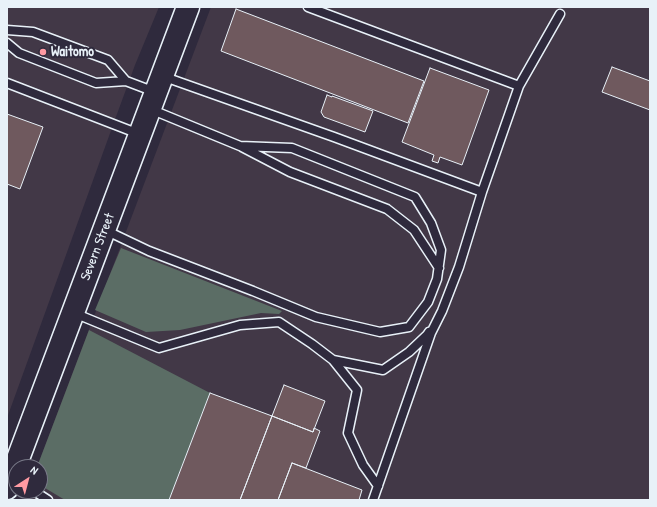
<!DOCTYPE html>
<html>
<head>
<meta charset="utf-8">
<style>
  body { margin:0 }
  #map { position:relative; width:657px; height:507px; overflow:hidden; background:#2f2a3d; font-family:"Patrick Hand",sans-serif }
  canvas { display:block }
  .frame { position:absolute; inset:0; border:8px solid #e8f1f8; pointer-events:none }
  .north { position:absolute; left:8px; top:459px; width:40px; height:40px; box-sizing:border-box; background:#2f2a3d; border:1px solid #797a88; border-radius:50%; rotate:36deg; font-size:11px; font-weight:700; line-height:16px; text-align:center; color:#e8f1f8 }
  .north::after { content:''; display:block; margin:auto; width:14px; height:18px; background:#ff9aa2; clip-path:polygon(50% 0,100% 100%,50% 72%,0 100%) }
</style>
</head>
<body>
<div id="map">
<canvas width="657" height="507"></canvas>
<div class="frame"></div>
<div class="north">N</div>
</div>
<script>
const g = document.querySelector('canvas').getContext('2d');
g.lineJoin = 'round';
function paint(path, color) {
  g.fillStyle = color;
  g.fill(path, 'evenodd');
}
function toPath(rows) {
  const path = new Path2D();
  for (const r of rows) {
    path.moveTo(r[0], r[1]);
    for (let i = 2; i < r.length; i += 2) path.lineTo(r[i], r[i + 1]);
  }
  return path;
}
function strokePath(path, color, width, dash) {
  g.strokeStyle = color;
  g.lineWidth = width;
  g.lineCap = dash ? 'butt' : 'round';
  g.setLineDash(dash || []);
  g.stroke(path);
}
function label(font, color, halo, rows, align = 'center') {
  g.font = font + ' "Patrick Hand",sans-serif';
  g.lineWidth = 4;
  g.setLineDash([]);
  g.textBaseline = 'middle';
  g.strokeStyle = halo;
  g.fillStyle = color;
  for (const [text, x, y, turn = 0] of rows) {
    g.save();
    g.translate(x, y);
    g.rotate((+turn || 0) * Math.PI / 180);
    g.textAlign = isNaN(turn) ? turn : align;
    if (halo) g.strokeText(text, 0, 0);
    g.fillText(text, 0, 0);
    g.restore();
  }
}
const built = toPath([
  [7,7,159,7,135,65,117,114,7,418],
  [211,7,650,7,650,500,24,500,28,491,40,491,40,467,37,467]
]);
const green = toPath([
  [121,248,282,311,279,314,261,313,180,330,146,332,95,310],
  [89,330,210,393,169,500,65,500,40,485,40,467,37,467]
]);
const building = toPath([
  [236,9,424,81,408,123,221,51,236,9],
  [612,67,650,81,650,110,602,92,612,67],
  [430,68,489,90,462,165,440,157,438,163,432,161,434,155,402,142,430,68],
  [327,95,332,97,332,96,373,111,365,132,324,117,321,112,327,95],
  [7,114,43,127,20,189,7,184,7,114],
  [284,385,325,401,313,432,272,416,284,385],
  [210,393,272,416,240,500,169,500,210,393],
  [272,416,313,432,314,428,320,431,306,468,292,463,278,500,240,500,272,416],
  [292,463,362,490,359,500,278,500,292,463]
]);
const lane = toPath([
  [308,7,519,86],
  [7,30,33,32,108,60,126,81],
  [7,43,19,53,96,83,126,81,155,92],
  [162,76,334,137,482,192],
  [7,83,139,134],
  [242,147,290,172,387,209,414,230,439,268],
  [105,230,149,251,253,291,316,317,380,332,409,327,428,302,437,279,441,250,431,223,415,197,292,148,240,146,150,109],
  [74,313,159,348,240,325,279,322,312,344,333,360,357,390,348,433,363,465,378,486],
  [333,360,383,370,409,352,427,335,429,332],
  [34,491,48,500],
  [373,500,431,333,442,311,459,267,482,192,519,86,560,14]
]);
const secondary = toPath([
  [7,488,188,7]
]);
const markers = [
  [43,52,4,"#ff9aa2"]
];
const poiNames = [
  ["Waitomo",51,52]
];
const streetNames = [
  ["Severn Street",98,247,-69]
];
paint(built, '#423847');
paint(green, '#5b6d65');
paint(building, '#6f595e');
strokePath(building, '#e8f1f8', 1);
strokePath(lane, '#e8f1f8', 11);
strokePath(secondary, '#e8f1f8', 25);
strokePath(lane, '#2f2a3d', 8);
strokePath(secondary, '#2f2a3d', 22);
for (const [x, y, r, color] of markers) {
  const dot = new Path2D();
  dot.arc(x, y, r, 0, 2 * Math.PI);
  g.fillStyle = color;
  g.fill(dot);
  strokePath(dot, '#2f2a3d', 1.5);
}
label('bold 14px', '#e8f1f8', '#2f2a3d', poiNames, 'left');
label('14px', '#e8f1f8', '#2f2a3d', streetNames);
</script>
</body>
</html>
